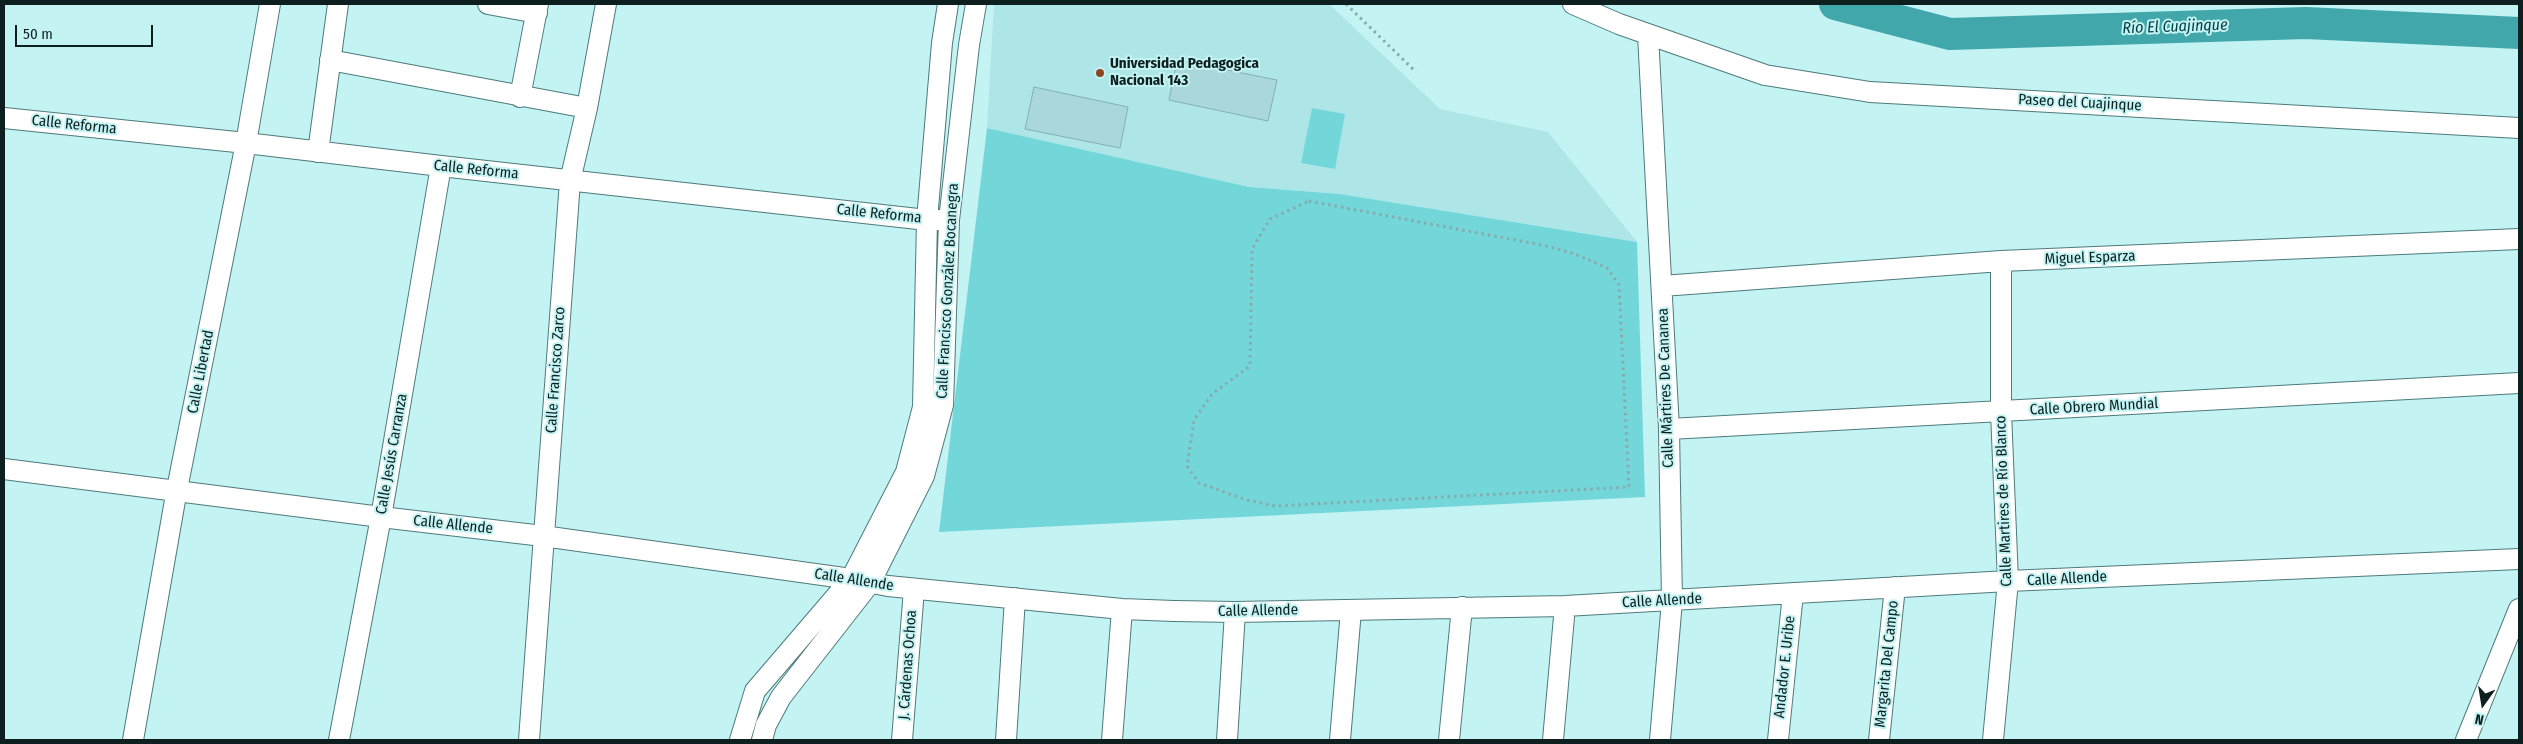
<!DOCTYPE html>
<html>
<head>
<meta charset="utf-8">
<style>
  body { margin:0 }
  #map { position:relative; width:2523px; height:744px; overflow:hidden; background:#c4f3f4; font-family:"Fira Sans Condensed",sans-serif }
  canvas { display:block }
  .frame { position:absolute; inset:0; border:5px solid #0d1f1f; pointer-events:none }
  .north { position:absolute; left:2458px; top:679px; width:50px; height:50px; -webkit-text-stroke:4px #c4f3f4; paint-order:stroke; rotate:193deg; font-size:14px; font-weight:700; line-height:20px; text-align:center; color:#0d1f1f }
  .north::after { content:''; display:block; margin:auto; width:18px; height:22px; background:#0d1f1f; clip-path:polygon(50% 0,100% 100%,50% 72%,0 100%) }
  .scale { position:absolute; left:15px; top:25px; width:138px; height:22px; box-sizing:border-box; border:2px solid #0d1f1f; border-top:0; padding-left:6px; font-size:15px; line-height:18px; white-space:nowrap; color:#0d1f1f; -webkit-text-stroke:4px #c4f3f4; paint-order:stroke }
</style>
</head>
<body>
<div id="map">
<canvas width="2523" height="744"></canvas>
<div class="frame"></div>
<div class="north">N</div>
<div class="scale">50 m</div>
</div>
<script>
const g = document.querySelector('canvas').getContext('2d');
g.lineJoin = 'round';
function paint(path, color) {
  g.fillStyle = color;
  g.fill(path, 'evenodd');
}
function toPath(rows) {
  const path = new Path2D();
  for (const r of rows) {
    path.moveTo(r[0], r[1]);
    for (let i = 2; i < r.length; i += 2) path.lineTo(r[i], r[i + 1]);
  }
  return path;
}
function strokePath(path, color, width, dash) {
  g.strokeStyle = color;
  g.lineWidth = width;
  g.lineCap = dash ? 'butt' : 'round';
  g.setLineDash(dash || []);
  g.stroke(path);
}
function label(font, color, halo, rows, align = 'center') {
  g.font = font + ' "Fira Sans Condensed",sans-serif';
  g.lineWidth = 4;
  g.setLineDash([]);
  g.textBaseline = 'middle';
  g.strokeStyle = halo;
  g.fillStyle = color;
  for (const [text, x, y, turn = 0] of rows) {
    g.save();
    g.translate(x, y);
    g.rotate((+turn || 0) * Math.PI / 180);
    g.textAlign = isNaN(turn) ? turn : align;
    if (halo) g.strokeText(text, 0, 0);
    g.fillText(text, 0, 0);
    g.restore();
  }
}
const built = toPath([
  [994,4,1329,4,1440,109,1548,132,1637,242,1340,194,1249,187,987,128]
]);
const green = toPath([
  [1312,108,1345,114,1335,169,1301,163],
  [987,128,1249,187,1340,194,1637,242,1645,497,939,532]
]);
const river = toPath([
  [1835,4,1950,34,2306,23,2519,33]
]);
const building = toPath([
  [1177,60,1277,80,1268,121,1169,100,1177,60],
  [1034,87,1128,107,1120,148,1025,129,1034,87]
]);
const path = toPath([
  [1346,4,1416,72],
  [1309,201,1542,245,1575,254,1607,268,1619,285,1629,487,1276,506,1247,500,1199,483,1187,466,1194,420,1212,394,1250,366,1252,249,1270,219,1309,201]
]);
const minor = toPath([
  [488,4,537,13],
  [1573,4,1619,24,1765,75,1870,92,2519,128],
  [1648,35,1669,429,1672,601,1660,740],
  [330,60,587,108],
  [520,97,538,4],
  [4,118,246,143,441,166,927,220,949,220],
  [318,152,338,4],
  [1662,286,2001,261,2519,239],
  [1669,429,2519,383],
  [4,469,381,517,543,536,851,579,888,586,1122,609,1174,611,1235,612,1565,606,2008,581,2519,559],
  [133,740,177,489,246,143,270,4],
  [339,740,381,517,441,166],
  [529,740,570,181,587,108,606,4],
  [740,740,755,691,851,579,906,472,923,407,927,220,942,43,948,4],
  [762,740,766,725,781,697,870,583,924,476,943,405,949,220,969,45,976,4],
  [902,740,914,589],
  [1006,740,1015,598],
  [1112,740,1122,609],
  [1227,740,1235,612],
  [1340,740,1351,610],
  [1449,740,1462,607],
  [1553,740,1565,606],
  [1778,740,1793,593],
  [1879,740,1895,587],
  [1993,740,2008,581,2001,412,2001,261],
  [2466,740,2519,609]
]);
const markers = [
  [1100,73,5,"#8d4622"]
];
const poiNames = [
  ["Universidad Pedagogica",1110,64],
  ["Nacional 143",1110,81]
];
const streetNames = [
  ["Paseo del Cuajinque",2080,103,3],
  ["Calle Reforma",74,125,6],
  ["Calle Reforma",476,170,6],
  ["Calle Reforma",879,214,6],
  ["Miguel Esparza",2090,258,-2],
  ["Calle Francisco González Bocanegra",948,291,-87],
  ["Calle Francisco Zarco",556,370,-86],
  ["Calle Libertad",201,372,-79],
  ["Calle Mártires De Cananea",1666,388,-92],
  ["Calle Obrero Mundial",2094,407,-3],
  ["Calle Jesús Carranza",392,454,-80],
  ["Calle Martires de Río Blanco",2004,501,-92],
  ["Calle Allende",453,525,6],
  ["Calle Allende",2067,579,-3],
  ["Calle Allende",854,580,9],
  ["Calle Allende",1662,601,-3],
  ["Calle Allende",1258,611,-1],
  ["Margarita Del Campo",1887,664,-84],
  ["J. Cárdenas Ochoa",908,665,-86],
  ["Andador E. Uribe",1785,667,-84]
];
const waterNames = [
  ["Río El Cuajinque",2175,27,-2]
];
paint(built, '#aee6e8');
paint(green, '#73d7da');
strokePath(river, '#42a7aa', 32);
paint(building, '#aad8da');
strokePath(building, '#84b1b3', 1);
strokePath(minor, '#4e7a7b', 22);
strokePath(path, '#86abac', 3, [2.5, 4]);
strokePath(minor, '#fff', 20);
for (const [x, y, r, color] of markers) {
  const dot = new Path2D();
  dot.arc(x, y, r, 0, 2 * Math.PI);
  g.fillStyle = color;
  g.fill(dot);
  strokePath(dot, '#c4f3f4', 2);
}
label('bold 15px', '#0d1f1f', '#c4f3f4', poiNames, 'left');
label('15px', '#0d1f1f', '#c4f3f4', streetNames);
label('italic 16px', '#004143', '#c4f3f4', waterNames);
</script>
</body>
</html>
